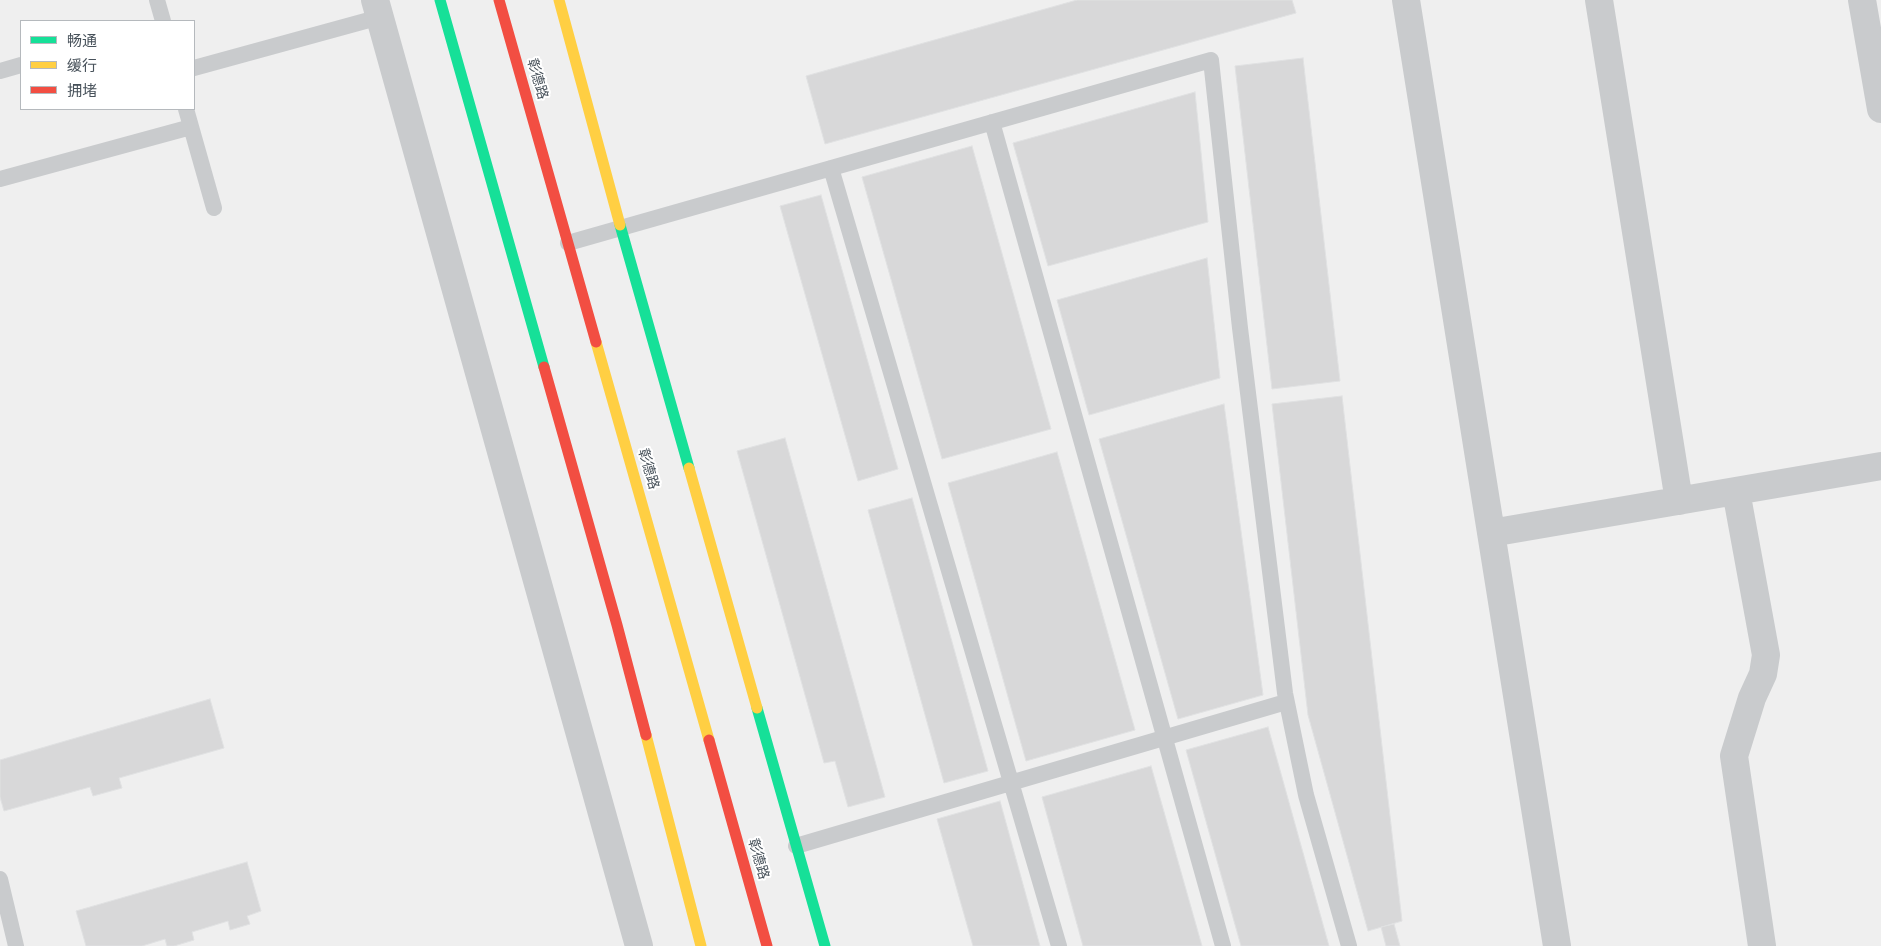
<!DOCTYPE html>
<meta charset="utf-8">
<style>
body{margin:0}
#map{position:relative;width:1881px;height:946px;overflow:hidden;background:#efefef;font-family:Manrope,"Noto Sans SC",sans-serif}
canvas{display:block}
.legend{position:absolute;left:20px;top:20px;width:175px;height:90px;box-sizing:border-box;background:#fff;border:1px solid #b5b9bd;margin:0;padding:6px 9px;list-style:none;font-size:15px;color:#47515a}
.legend li{display:flex;align-items:center;gap:10px;height:25px}
.legend b{width:25px;border:1px solid #b5b9bd}
</style>
<div id="map">
<canvas width="1881" height="946"></canvas>
<ul class="legend">
<li><b style="height:6px;background:#16e098"></b>畅通</li>
<li><b style="height:6px;background:#ffcf43"></b>缓行</li>
<li><b style="height:6px;background:#f24e42"></b>拥堵</li>
</ul>
</div>
<script>
const context = document.querySelector('canvas').getContext('2d');
context.lineJoin = 'round';
function paint(path, color) {
  context.fillStyle = color;
  context.fill(path, 'evenodd');
}
function poly(rows) {
  const path = new Path2D();
  for (const r of rows) {
    path.moveTo(r[0], r[1]);
    for (let i = 2; i < r.length; i += 2) path.lineTo(r[i], r[i + 1]);
  }
  return path;
}
function trace(path, color, width, dash) {
  context.strokeStyle = color;
  context.lineWidth = width;
  context.lineCap = dash ? 'butt' : 'round';
  context.setLineDash(dash || []);
  context.stroke(path);
}
function label(font, color, halo, rows, align = 'center') {
  context.font = font + ' Manrope,"Noto Sans SC",sans-serif';
  context.lineWidth = 4;
  context.setLineDash([]);
  context.textBaseline = 'middle';
  context.strokeStyle = halo;
  context.fillStyle = color;
  for (const [text, x, y, turn = 0] of rows) {
    context.save();
    context.translate(x, y);
    context.rotate((+turn || 0) * Math.PI / 180);
    context.textAlign = isNaN(turn) ? turn : align;
    if (halo) context.strokeText(text, 0, 0);
    context.fillText(text, 0, 0);
    context.restore();
  }
}
const building = poly([
 [1077,0,1292,0,1296,13,825,144,806,76,1077,0],
 [1303,58,1340,381,1272,389,1235,66,1303,58],
 [1195,92,1208,222,1048,266,1013,143,1195,92],
 [972,146,1051,429,942,459,862,177,972,146],
 [821,195,898,469,858,481,780,206,821,195],
 [1207,258,1220,378,1089,415,1057,300,1207,258],
 [1342,396,1402,921,1368,931,1308,715,1272,404,1342,396],
 [1224,404,1263,695,1178,719,1099,439,1224,404],
 [785,438,885,797,848,807,835,761,824,763,737,451,785,438],
 [1057,452,1135,730,1026,761,948,483,1057,452],
 [912,498,988,771,944,783,868,510,912,498],
 [210,699,224,748,119,778,122,788,93,796,90,787,4,811,0,797,0,760,210,699],
 [1268,727,1329,946,1241,946,1186,750,1268,727],
 [1151,766,1202,946,1083,946,1042,797,1151,766],
 [1000,801,1040,946,973,946,937,819,1000,801],
 [247,862,261,911,247,916,250,924,230,930,228,921,192,932,194,940,174,946,167,946,165,939,142,946,86,946,76,911,247,862],
 [1394,924,1400,946,1386,946,1381,927,1394,924]
]);
paint(building, '#d8d8d9');
trace(building, '#e0e1e2', 1);
trace(poly([
 [157,0,163,21],
 [194,68,380,17],
 [0,71,21,65],
 [186,109,214,208],
 [992,122,1223,946],
 [831,168,1059,946],
 [0,179,191,127],
 [568,243,1211,60,1240,328,1285,693,1306,795,1349,946],
 [796,846,1286,702],
 [0,879,16,946]
]), '#c9cbcd', 16);
trace(poly([
 [375,0,639,946],
 [1406,0,1557,946],
 [1599,0,1679,501],
 [1862,0,1881,109],
 [1736,491,1766,655,1763,674,1752,698,1734,756,1762,946],
 [1491,533,1881,466]
]), '#c9cbcd', 28);
trace(poly([
 [440,0,544,367],
 [620,225,689,468],
 [757,708,825,946]
]), '#16e098', 11);
trace(poly([
 [559,0,620,225],
 [596,342,709,740],
 [689,468,757,708],
 [646,735,701,946]
]), '#ffcf43', 11);
trace(poly([
 [499,0,596,342],
 [544,367,617,625,646,735],
 [709,740,767,946]
]), '#f24e42', 11);
label('14px', '#47515a', '#fff', [
 ["彰德路",537,79,74],
 ["彰德路",648,469,74],
 ["彰德路",758,859,74]
]);
</script>
